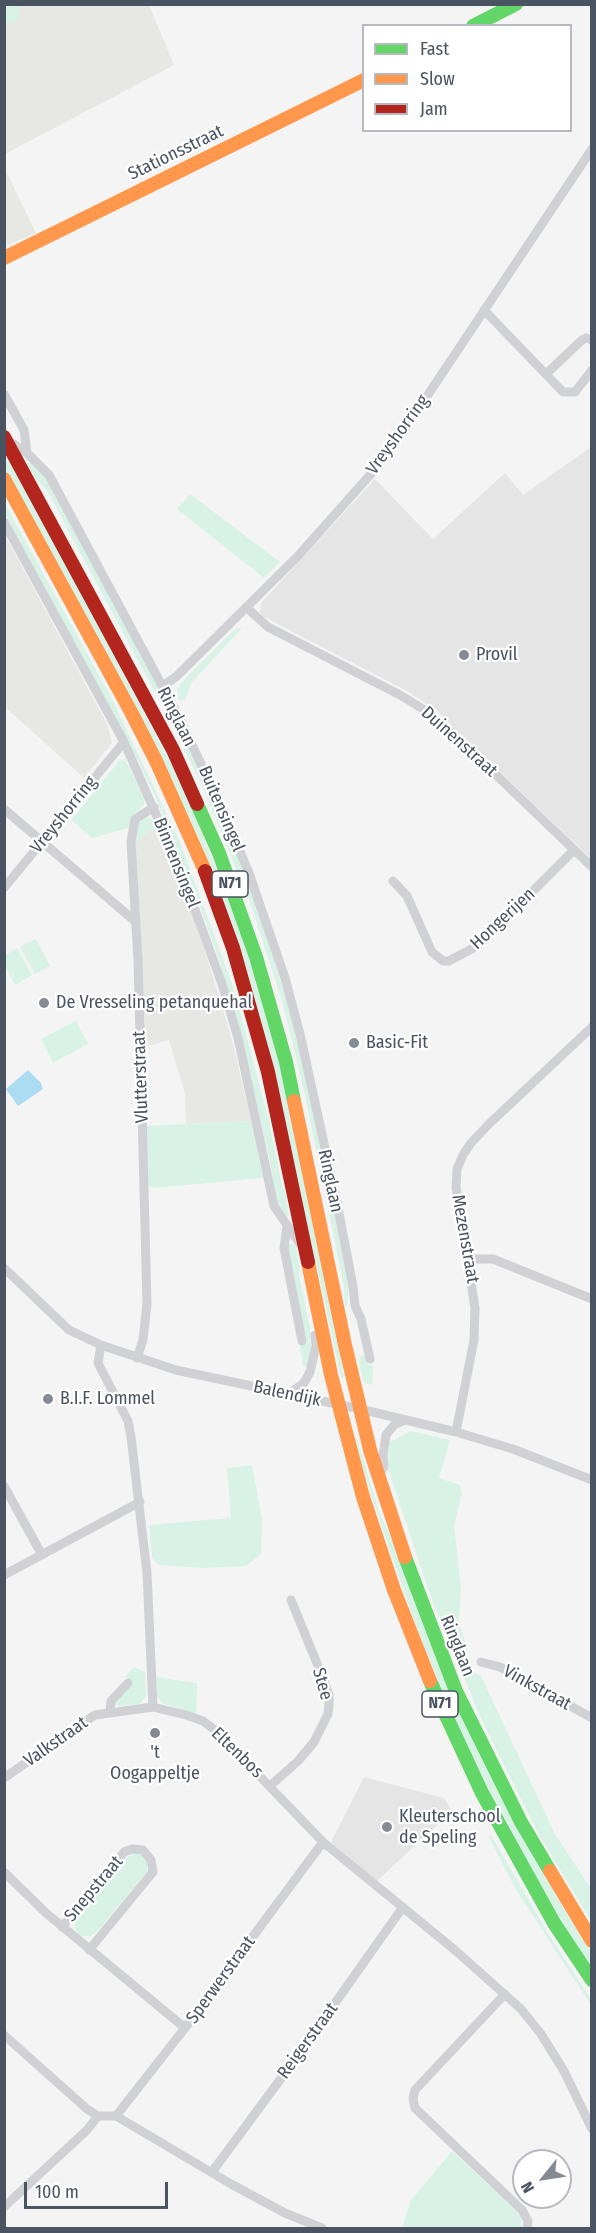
<!DOCTYPE html>
<style>
body{margin:0}
#map{position:relative;width:596px;height:2233px;overflow:hidden;background:#f4f4f4;font-family:"Fira Sans Condensed",sans-serif}
canvas{display:block}
.frame{position:absolute;inset:0;border:6px solid #495361;pointer-events:none}
.legend{position:absolute;left:362px;top:24px;width:210px;height:108px;box-sizing:border-box;background:#fff;border:2px solid #b6bac0;margin:0;padding:8px 10px;list-style:none;font-size:18px;color:#495361}
.legend li{display:flex;align-items:center;gap:12px;height:30px}
.legend b{width:30px;border:2px solid #b6bac0}
.north{position:absolute;left:512px;top:2149px;width:60px;height:60px;box-sizing:border-box;background:#fff;border:2px solid #b6bac0;border-radius:50%;rotate:240deg;font-size:16px;font-weight:700;line-height:24px;text-align:center;color:#495361}
.north::after{content:'';display:block;margin:auto;width:21px;height:27px;background:#858b94;clip-path:polygon(50% 0,100% 100%,50% 72%,0 100%)}
.scale{position:absolute;left:24px;top:2182px;width:144px;height:27px;box-sizing:border-box;border:3px solid #495361;border-top:0;padding-left:8px;font-size:18px;line-height:21px;white-space:nowrap;color:#495361;-webkit-text-stroke:4px #fff;paint-order:stroke}
</style>
<div id="map">
<canvas width="596" height="2233"></canvas>
<div class="frame"></div>
<ul class="legend">
<li><b style="height:8px;background:#63d668"></b>Fast</li>
<li><b style="height:8px;background:#ff974d"></b>Slow</li>
<li><b style="height:8px;background:#b3261e"></b>Jam</li>
</ul>
<div class="north">N</div>
<div class="scale">100 m</div>
</div>
<script>
const context = document.querySelector('canvas').getContext('2d');
context.lineJoin = 'round';
function paint(path, color) {
  context.fillStyle = color;
  context.fill(path, 'evenodd');
}
function poly(rows) {
  const path = new Path2D();
  for (const r of rows) {
    path.moveTo(r[0], r[1]);
    for (let i = 2; i < r.length; i += 2) path.lineTo(r[i], r[i + 1]);
  }
  return path;
}
function trace(path, color, width, dash) {
  context.strokeStyle = color;
  context.lineWidth = width;
  context.lineCap = dash ? 'butt' : 'round';
  context.setLineDash(dash || []);
  context.stroke(path);
}
function label(font, color, halo, rows, align = 'center') {
  context.font = font + ' "Fira Sans Condensed",sans-serif';
  context.lineWidth = 4.5;
  context.setLineDash([]);
  context.textBaseline = 'middle';
  context.strokeStyle = halo;
  context.fillStyle = color;
  for (const [text, x, y, turn = 0] of rows) {
    context.save();
    context.translate(x, y);
    context.rotate((+turn || 0) * Math.PI / 180);
    context.textAlign = isNaN(turn) ? turn : align;
    if (halo) context.strokeText(text, 0, 0);
    context.fillText(text, 0, 0);
    context.restore();
  }
}
paint(poly([
 [5,5,149,5,174,65,5,154],
 [5,169,36,233,5,246,4,246],
 [5,535,108,726,112,743,84,778,5,707],
 [157,827,193,915,208,961,232,1040,251,1121,186,1124,185,1094,169,1040,144,1047,135,841]
]), '#e7e8e3');
paint(poly([
 [591,447,591,859,436,710,409,692,264,617,260,612,262,602,375,479,433,539,505,473,523,495],
 [364,1777,444,1798,452,1811,377,1881,331,1842]
]), '#e5e5e6');
paint(poly([
 [5,4,18,5,20,12,17,20,11,23,5,21],
 [4,459,12,464,183,787,239,926,280,1067,345,1379,341,1377,316,1263,250,988,69,583,5,468],
 [26,463,31,463,46,478,185,735,219,808,249,882,288,1004,312,1103,349,1284,347,1306,345,1307,344,1287,306,1100,283,1004,251,905,201,783,163,707,46,489,37,481],
 [190,494,280,562,264,578,177,509],
 [4,502,111,697,180,842,235,992,269,1121,282,1186,285,1192,289,1215,287,1217,278,1204,268,1152,235,1014,219,959,197,898,155,796,140,765,5,514],
 [243,627,192,682,185,700,179,701,177,689,183,681,234,630],
 [125,759,144,799,144,805,132,816,129,828,92,838,71,820,120,760],
 [147,816,154,821,157,827,135,841,136,823],
 [36,939,50,966,35,974,20,947],
 [17,948,32,975,15,985,5,966,5,955],
 [76,1021,88,1044,53,1063,41,1039],
 [251,1121,263,1178,154,1188,148,1186,146,1126],
 [292,1243,295,1245,300,1268,299,1275,310,1328,311,1349,307,1367,303,1366,300,1345,307,1343,287,1249,288,1245],
 [365,1353,368,1365,373,1365,372,1385,364,1383,359,1362,360,1357],
 [411,1431,450,1440,439,1478,460,1485,462,1494,454,1526,461,1586,459,1624,466,1643,470,1671,481,1676,555,1834,591,1889,591,1921,538,1833,483,1723,431,1598,387,1466,390,1442],
 [352,1438,357,1438,379,1512,557,1897,591,1952,591,1968,553,1907,484,1782,420,1639],
 [252,1465,262,1519,261,1554,246,1566,203,1568,159,1565,152,1558,149,1525,231,1518,227,1468],
 [134,1667,145,1672,146,1696,140,1704,117,1706,115,1702,132,1683,125,1677],
 [156,1677,197,1683,196,1714,162,1703,157,1696],
 [491,1835,549,1935,591,1999,591,2005,515,1888,489,1838],
 [135,1853,142,1855,147,1861,147,1872,95,1934,90,1936,81,1936,75,1929,75,1918,124,1859],
 [452,2151,514,2209,521,2217,522,2228,402,2228,411,2200]
]), '#d8f3e6');
paint(poly([
 [28,1070,41,1083,43,1089,18,1106,6,1089]
]), '#acdcf2');
trace(poly([
 [484,310,563,392,575,392,592,370],
 [547,373,582,340,586,338,592,340],
 [4,394,24,430,27,453],
 [12,443,27,453,49,475,180,719,227,820,249,873,285,978,300,1034,336,1198,353,1286,355,1306,361,1319,370,1359],
 [4,522,124,742,181,871,222,984,238,1038,274,1206,300,1244],
 [246,607,268,627,400,695,428,712,443,724,592,867],
 [163,686,177,676,298,556,370,475,405,429,592,149],
 [4,809,136,922],
 [393,881,407,896,432,952,443,961,449,961,479,945,574,850],
 [4,888,124,742],
 [287,1226,284,1248,302,1341],
 [468,1259,493,1259,592,1299],
 [4,1268,69,1330,101,1345,176,1370,360,1409,456,1432,513,1449,592,1480],
 [101,1345,98,1363,128,1421,131,1437,147,1573,153,1707],
 [137,1358,143,1340,147,1304,138,960,131,842,135,819,154,807],
 [289,1394,304,1383,310,1372,316,1346,315,1335],
 [456,1432,474,1340,475,1308,456,1187,457,1169,463,1155,471,1143,489,1124,592,1027],
 [381,1472,384,1467,383,1456,386,1435,394,1425,405,1420],
 [4,1486,42,1555],
 [4,1575,140,1502],
 [481,1662,500,1667,592,1718],
 [110,1711,111,1701,128,1683],
 [4,1778,95,1715,153,1707,186,1715,203,1721,216,1731,323,1842,456,1951,521,2009,541,2034,564,2071,592,2129],
 [270,1786,298,1761,314,1742,328,1714,329,1705,329,1695,323,1678,291,1600],
 [4,1872,46,1913,185,2028],
 [62,1927,124,1852,132,1849,143,1850,151,1860,153,1872,89,1950],
 [505,1994,415,2090,413,2098,415,2108,522,2210,528,2221,527,2228],
 [4,2035,87,2109,98,2116,116,2116,231,2184,285,2213,322,2228],
 [116,2116,185,2028,323,1842],
 [212,2172,299,2054,403,1907],
 [4,2207,87,2130,98,2116]
]), '#cfd1d4', 9);
trace(poly([
 [473,26,516,4],
 [197,804,219,853,256,957,286,1062,294,1101],
 [405,1557,456,1691,521,1822,550,1871],
 [430,1681,482,1793,554,1923,592,1980]
]), '#63d668', 14);
trace(poly([
 [4,258,364,80],
 [4,479,131,712,156,761,205,871],
 [294,1101,345,1345,370,1450,405,1557],
 [308,1262,331,1375,363,1497,394,1590,430,1681],
 [550,1871,592,1941]
]), '#ff974d', 14);
trace(poly([
 [4,437,173,750,197,804],
 [205,871,233,948,268,1072,308,1262]
]), '#b3261e', 14);
for (const [x, y, r, color] of [
 [464,655,6,"#858b94"],
 [44,1003,6,"#858b94"],
 [354,1043,6,"#858b94"],
 [48,1399,6,"#858b94"],
 [155,1733,6,"#858b94"],
 [387,1827,6,"#858b94"]
]) {
  const dot = new Path2D();
  dot.arc(x, y, r, 0, 2 * Math.PI);
  context.fillStyle = color;
  context.fill(dot);
  trace(dot, '#fff', 2);
}
for (const [x, y, w] of [
 [230,884,36],
 [440,1704,36]
]) {
  const box = new Path2D();
  box.roundRect(x - w / 2, y - 13, w, 26, 4.5);
  context.fillStyle = '#fff';
  context.fill(box);
  trace(box, '#495361', 1.5);
}
label('bold 16px', '#495361', null, [
 ["N71",230,884],
 ["N71",440,1704]
]);
label('18px', '#495361', '#fff', [
 ["Stationsstraat",176,153,-26],
 ["Vreyshorring",398,435,-54],
 ["Ringlaan",176,717,63],
 ["Duinenstraat",459,742,42],
 ["Buitensingel",221,809,67],
 ["Vreyshorring",64,815,-51],
 ["Binnensingel",176,863,68],
 ["Hongerijen",503,919,-43],
 ["Vlutterstraat",141,1077,-92],
 ["Ringlaan",330,1181,78],
 ["Mezenstraat",465,1239,80],
 ["Balendijk",287,1394,12],
 ["Ringlaan",457,1646,68],
 ["Stee",322,1684,74],
 ["Vinkstraat",537,1688,29],
 ["Valkstraat",56,1742,-35],
 ["Eltenbos",237,1753,44],
 ["Snepstraat",94,1889,-50],
 ["Sperwerstraat",221,1980,-54],
 ["Reigerstraat",308,2041,-54]
]);
label('18px', '#495361', '#fff', [
 ["Provil",476,655],
 ["De Vresseling petanquehal",56,1003],
 ["Basic-Fit",366,1043],
 ["B.I.F. Lommel",60,1399],
 ["'t",155,1753,"center"],
 ["Oogappeltje",155,1774,"center"],
 ["Kleuterschool",399,1817],
 ["de Speling",399,1838]
], 'left');
</script>
